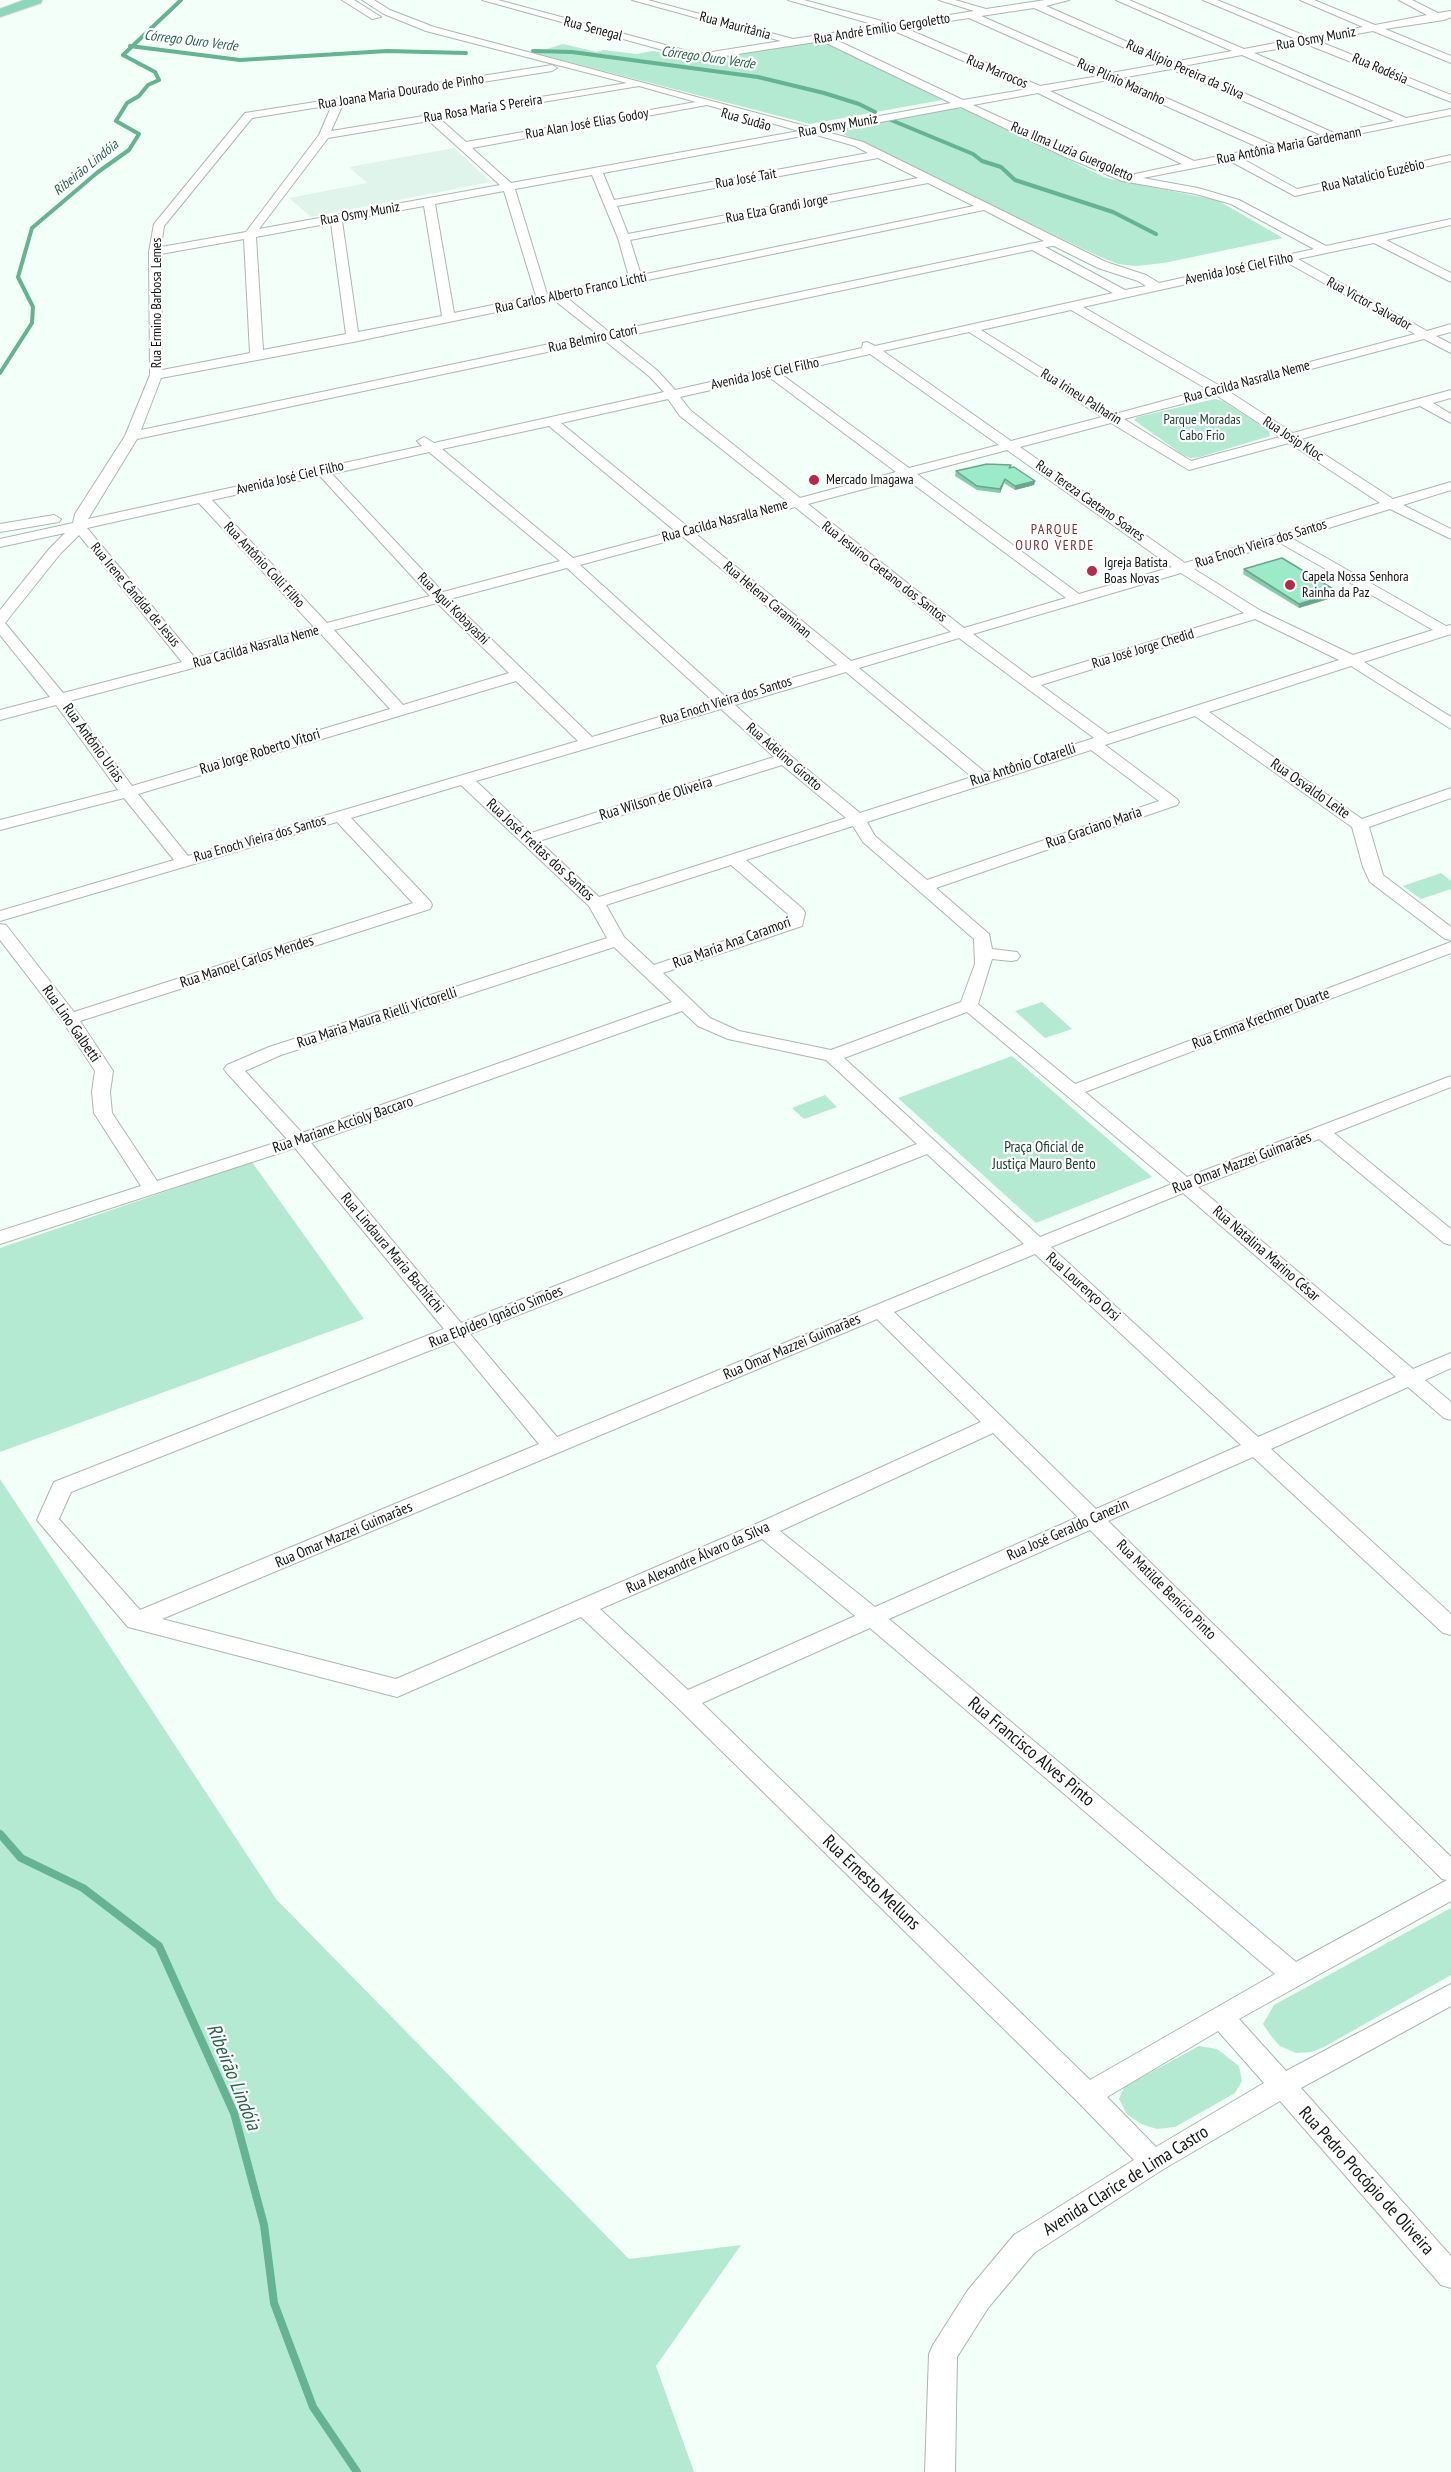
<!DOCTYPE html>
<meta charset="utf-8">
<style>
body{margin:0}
canvas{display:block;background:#f3fff9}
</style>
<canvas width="1451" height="2472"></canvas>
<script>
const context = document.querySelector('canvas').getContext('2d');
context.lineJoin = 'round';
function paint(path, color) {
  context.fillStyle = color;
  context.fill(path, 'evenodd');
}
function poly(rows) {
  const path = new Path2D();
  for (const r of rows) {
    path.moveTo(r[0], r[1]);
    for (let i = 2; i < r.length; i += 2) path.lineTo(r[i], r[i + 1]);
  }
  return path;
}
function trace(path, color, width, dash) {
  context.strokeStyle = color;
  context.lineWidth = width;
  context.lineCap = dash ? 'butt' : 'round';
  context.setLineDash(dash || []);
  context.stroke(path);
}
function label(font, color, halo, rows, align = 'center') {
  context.font = font + ' "PT Sans Narrow",sans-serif';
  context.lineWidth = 4.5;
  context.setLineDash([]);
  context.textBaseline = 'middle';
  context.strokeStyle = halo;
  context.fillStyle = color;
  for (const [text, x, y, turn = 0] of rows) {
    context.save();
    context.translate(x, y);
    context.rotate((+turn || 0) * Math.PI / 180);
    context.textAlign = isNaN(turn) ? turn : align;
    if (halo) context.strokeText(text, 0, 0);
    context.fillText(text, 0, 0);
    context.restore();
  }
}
paint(poly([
 [454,148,491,182,311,217,289,198,367,183,349,167]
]), '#e1f4eb');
paint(poly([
 [815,41,824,41,942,100,810,124,534,53,563,44,597,52,603,50,637,54,652,51,697,59],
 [956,108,964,109,1106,178,1217,200,1283,238,1164,263,1136,266,1118,264,1098,256,835,130],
 [1215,399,1223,401,1269,431,1270,436,1200,457,1191,458,1183,455,1134,420,1137,417],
 [1441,873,1451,881,1451,889,1421,899,1403,886],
 [1042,1002,1072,1029,1045,1038,1015,1011],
 [1012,1056,1152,1177,1036,1223,898,1098],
 [825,1095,837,1107,804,1119,792,1108],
 [252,1162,364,1319,0,1452,0,1248],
 [0,1479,276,1899,629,2259,741,2245,656,2366,694,2472,0,2472],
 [1451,1908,1451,1975,1324,2047,1311,2052,1296,2053,1280,2046,1272,2037,1263,2024,1274,2005],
 [1199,2046,1217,2049,1239,2066,1242,2081,1235,2093,1175,2127,1157,2129,1141,2124,1127,2114,1119,2099,1124,2087]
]), '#b3ead1');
trace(poly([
 [130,46,240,60,387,51,466,53],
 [533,51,572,52,758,77,824,93,859,104,875,112],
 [891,120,973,154,982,161,1001,167,1015,180,1113,212,1156,234],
 [0,373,32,323,33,307,18,277,32,228,98,172,129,150,139,134,116,121,127,103,139,96,148,85,159,80,155,72,123,55,181,0]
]), '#64b391', 4);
trace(poly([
 [0,1834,21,1858,83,1888,159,1946,234,2113,264,2225,274,2303,313,2407,357,2472]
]), '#64b391', 8);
const minor = poly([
 [342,0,354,0,381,17,372,19,342,0],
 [362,0,374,0,390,10,434,27,813,128,951,103,822,41,699,60,482,0,498,0,699,54,781,41,632,0,648,0,793,39,879,26,788,0,804,0,893,24,974,11,939,0,955,0,986,9,1045,0,1069,0,1046,6,1173,62,1232,51,1116,0,1129,0,1244,49,1296,39,1203,0,1217,0,1308,37,1363,27,1300,0,1314,0,1375,25,1427,15,1399,0,1412,0,1438,13,1451,11,1451,17,1444,20,1385,29,1451,56,1451,63,1373,31,1318,41,1451,95,1451,102,1306,44,1254,53,1406,118,1451,109,1451,115,1241,158,1297,189,1451,155,1451,161,1295,196,1230,161,1143,178,1198,188,1239,200,1326,246,1451,219,1451,225,1386,240,1451,273,1451,282,1374,243,1298,259,1427,331,1451,324,1451,332,1436,336,1451,344,1451,353,1424,339,1228,391,1293,433,1451,390,1451,398,1433,403,1451,414,1451,423,1420,406,1301,439,1393,499,1451,482,1451,490,1403,505,1451,529,1451,539,1390,509,1293,539,1446,626,1451,625,1451,634,1364,662,1451,717,1451,729,1351,666,1209,712,1362,819,1451,788,1451,798,1369,827,1383,875,1451,927,1451,940,1445,939,1370,882,1363,867,1352,827,1195,716,1105,745,1177,799,1179,802,1177,805,936,888,989,934,992,949,1017,952,1020,956,1017,960,1011,961,992,959,978,1004,1075,1084,1451,942,1451,953,1085,1092,1187,1177,1451,1076,1451,1087,1334,1133,1451,1229,1451,1245,1444,1243,1319,1139,1198,1187,1413,1369,1451,1353,1451,1368,1425,1380,1451,1402,1451,1420,1444,1418,1408,1387,1271,1449,1451,1614,1451,1635,1443,1633,1253,1457,1108,1521,1451,1857,1451,1901,1239,2019,1286,2071,1451,1984,1451,2006,1301,2088,1451,2256,1451,2288,1441,2285,1280,2101,1162,2170,1034,2253,988,2308,957,2357,955,2472,925,2472,929,2354,933,2345,968,2290,1014,2235,1134,2160,1079,2103,677,1707,581,1617,397,1697,128,1627,37,1520,54,1482,444,1329,295,1148,0,1244,0,1231,141,1186,94,1113,92,1092,95,1071,63,1022,0,940,0,924,6,925,74,1012,413,903,337,822,0,921,0,911,174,860,124,798,0,830,0,820,118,790,56,705,0,720,0,710,50,697,0,635,0,610,50,548,65,533,0,547,0,539,73,523,75,514,125,436,150,375,149,252,154,224,245,113,552,65,557,68,552,71,343,104,331,131,627,83,426,31,384,14,362,0],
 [1034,8,1161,64,1111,73,981,16,1034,8],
 [969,18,1099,76,1040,86,905,28,969,18],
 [892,30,1028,89,963,100,834,39,892,30],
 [1242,55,1394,121,1334,133,1183,66,1242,55],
 [1171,69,1321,135,1273,145,1121,78,1171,69],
 [1108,80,1260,148,1194,161,1050,91,1108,80],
 [639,86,696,102,466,142,440,119,639,86],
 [1038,93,1182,164,1135,174,1134,177,1129,176,973,105,1038,93],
 [332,105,319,135,246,232,161,247,164,226,252,118,332,105],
 [707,105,799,131,511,183,472,148,707,105],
 [961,107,1063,156,1122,181,1196,194,1231,204,1314,249,1159,283,1146,275,1106,262,863,142,827,132,961,107],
 [429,121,500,185,259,229,328,138,429,121],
 [813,134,855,146,868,153,614,200,603,173,813,134],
 [878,158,918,178,628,234,617,206,878,158],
 [592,175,618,238,629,277,547,294,515,189,592,175],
 [928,183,974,206,641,275,630,240,928,183],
 [504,191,536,296,454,313,435,204,504,191],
 [424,206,442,316,358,332,342,221,424,206],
 [984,210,1044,241,609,332,566,297,984,210],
 [331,223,346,334,263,350,256,237,331,223],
 [244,239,250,353,162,370,161,254,244,239],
 [1054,246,1098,268,1138,281,1146,286,1125,290,1045,247,1054,246],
 [1032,250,1113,293,875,346,867,342,863,343,862,348,675,390,658,371,617,338,1032,250],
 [1286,262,1415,334,1220,386,1083,307,1286,262],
 [554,300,597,334,141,430,161,378,353,342,554,300],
 [1071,310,1207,389,1115,414,981,330,1071,310],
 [969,332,1102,417,1011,441,883,351,969,332],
 [604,340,650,377,664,392,434,443,424,437,417,441,422,446,88,519,137,439,604,340],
 [870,354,999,445,909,468,781,374,870,354],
 [769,377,896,472,800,498,690,410,680,397,769,377],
 [1216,395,1280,437,1191,461,1124,419,1216,395],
 [668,399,680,416,787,501,688,527,561,423,668,399],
 [1111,423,1189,470,1289,443,1380,503,1185,563,1020,447,1111,423],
 [549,426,675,531,573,558,442,449,549,426],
 [1007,450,1172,567,1079,594,917,474,1007,450],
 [429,452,560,561,443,592,332,474,429,452],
 [320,476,430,596,327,623,212,500,320,476],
 [905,478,1066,598,964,628,808,504,905,478],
 [199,503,314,627,195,658,87,528,199,503],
 [795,507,951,632,851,661,696,534,795,507],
 [79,535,182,662,63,693,5,623,60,554,79,535],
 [683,537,837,665,726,697,580,565,683,537],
 [1280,543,1433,630,1353,655,1261,611,1194,569,1280,543],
 [567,568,713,701,592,737,450,599,567,568],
 [1181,573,1244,613,1032,678,973,634,1181,573],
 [437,603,509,673,403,705,334,630,437,603],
 [1255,619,1339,660,1108,734,1041,685,1255,619],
 [321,634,390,709,132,786,69,701,321,634],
 [959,638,1094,738,986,773,859,668,959,638],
 [846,672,972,777,860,813,791,756,735,705,846,672],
 [516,681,578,741,188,856,138,794,516,681],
 [721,709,774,757,531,833,476,781,721,709],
 [1091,750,1159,801,927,880,875,836,867,822,1091,750],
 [782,765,846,818,599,897,539,841,782,765],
 [461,785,589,906,607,938,269,1047,227,1065,224,1069,227,1073,287,1139,157,1181,112,1113,110,1092,113,1071,80,1021,430,909,432,905,430,901,351,818,461,785],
 [853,826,863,842,974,939,975,964,961,1002,831,1050,739,1031,710,1018,663,973,802,926,805,913,803,909,746,860,853,826],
 [731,865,788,914,788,919,654,965,624,937,606,905,731,865],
 [614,947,672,1002,302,1133,245,1071,281,1055,614,947],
 [682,1011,698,1026,728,1039,826,1060,917,1144,461,1323,311,1143,682,1011],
 [967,1012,1066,1095,1172,1184,1040,1237,844,1058,967,1012],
 [927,1154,1024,1244,557,1437,470,1334,927,1154],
 [1183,1193,1396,1377,1258,1437,1051,1247,1183,1193],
 [1035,1254,1241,1445,1096,1509,894,1312,1035,1254],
 [877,1319,981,1422,756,1524,396,1679,162,1619,877,1319],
 [454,1341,539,1444,140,1610,59,1519,71,1492,454,1341],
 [993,1433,1078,1517,875,1607,780,1531,993,1433],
 [1090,1530,1442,1879,1447,1880,1296,1962,889,1619,1090,1530],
 [762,1539,855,1616,688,1690,600,1609,762,1539],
 [870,1628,1275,1974,1090,2080,702,1703,870,1628],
 [1218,2031,1264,2083,1156,2147,1107,2097,1218,2031],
 [54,515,61,519,59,522,0,532,0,524,54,515]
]);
const major = poly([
 [24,0,42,0,41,3,0,17,0,9,24,0]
]);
trace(minor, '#abb7b1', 2);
trace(major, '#d9d9d9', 2);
paint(minor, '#fff');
paint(major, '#8cd6bb');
paint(poly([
 [956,471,1035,481,1034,485,1015,490,1004,483,1000,493,977,490,955,476],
 [1244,569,1338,592,1338,596,1299,608,1243,574]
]), '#85caac');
paint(poly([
 [1005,479,1004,483,1000,493,1000,489],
 [1035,481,1034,485,1015,490,1015,486],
 [1338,592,1338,596,1299,608,1299,604]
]), '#6ca48c');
const building = poly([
 [987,464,1011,465,1009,468,1014,467,1035,481,1015,486,1005,479,1000,489,977,486,956,471,987,464],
 [1282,558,1338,592,1299,604,1244,569,1282,558]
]);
paint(building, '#9bebc8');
trace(building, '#6ca48c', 1.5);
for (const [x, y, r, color] of [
 [814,480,6,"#b92846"],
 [1092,571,6,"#b92846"],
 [1290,585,6,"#b92846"]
]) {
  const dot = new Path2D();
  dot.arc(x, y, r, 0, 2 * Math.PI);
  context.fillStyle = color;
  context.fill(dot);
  trace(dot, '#fff', 2);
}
label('14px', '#0f1311', '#fff', [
 ["Rua Mauritânia",735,26,15],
 ["Rua Senegal",593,29,15],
 ["Rua André Emílio Gergoletto",882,29,-9],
 ["Rua Osmy Muniz",1316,39,-10],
 ["Rua Rodésia",1380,69,23],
 ["Rua Alípio Pereira da Silva",1185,70,24],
 ["Rua Marrocos",997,72,23],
 ["Rua Plínio Maranho",1121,82,24],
 ["Rua Joana Maria Dourado de Pinho",401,92,-9],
 ["Rua Rosa Maria S Pereira",483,109,-9],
 ["Rua Sudão",746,120,16],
 ["Rua Alan José Elias Godoy",587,124,-10],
 ["Rua Osmy Muniz",838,126,-10],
 ["Rua Antônia Maria Gardemann",1289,146,-11],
 ["Rua Ilma Luzia Guergoletto",1072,152,23],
 ["Rua Natalício Euzébio",1373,176,-13],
 ["Rua José Tait",746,179,-10],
 ["Rua Elza Grandi Jorge",777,209,-11],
 ["Rua Osmy Muniz",360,214,-10],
 ["Avenida José Ciel Filho",1239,269,-12],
 ["Rua Carlos Alberto Franco Lichti",571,293,-12],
 ["Rua Ermino Barbosa Lemes",157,303,-90],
 ["Rua Victor Salvador",1369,304,29],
 ["Rua Belmiro Catori",593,339,-12],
 ["Avenida José Ciel Filho",765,374,-12],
 ["Rua Cacilda Nasralla Neme",1247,382,-15],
 ["Rua Irineu Palharin",1081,397,32],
 ["Rua Josip Kloc",1293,439,33],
 ["Avenida José Ciel Filho",290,478,-13],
 ["Rua Tereza Caetano Soares",1090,501,35],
 ["Rua Cacilda Nasralla Neme",725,521,-15],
 ["Rua Enoch Vieira dos Santos",1261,544,-17],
 ["Rua Antônio Colli Filho",264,565,47],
 ["Rua Jesuíno Caetano dos Santos",884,572,38],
 ["Rua Irene Cândida de Jesus",135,595,50],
 ["Rua Helena Caraminan",767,600,40],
 ["Rua Agui Kobayashi",453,609,45],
 ["Rua Cacilda Nasralla Neme",256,647,-15],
 ["Rua José Jorge Chedid",1143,649,-17],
 ["Rua Enoch Vieira dos Santos",726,701,-17],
 ["Rua Adelino Girotto",784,757,41],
 ["Rua Enoch Vieira dos Santos",260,839,-16]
]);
label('italic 14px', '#28644d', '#fff', [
 ["Córrego Ouro Verde",191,41,7],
 ["Córrego Ouro Verde",708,58,8],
 ["Ribeirão Lindóia",86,168,-39]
]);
label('14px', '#163a2c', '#fff', [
 ["Parque Moradas",1202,420],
 ["Cabo Frio",1202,436]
]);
label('14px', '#0f1311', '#fff', [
 ["Mercado Imagawa",826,480],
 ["Igreja Batista",1104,563],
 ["Boas Novas",1104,579],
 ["Capela Nossa Senhora",1302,577],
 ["Rainha da Paz",1302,593]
], 'left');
context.letterSpacing = '1.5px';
label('14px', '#79313a', '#fff', [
 ["PARQUE",1055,530],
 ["OURO VERDE",1055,546]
]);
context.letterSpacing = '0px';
label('15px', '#0f1311', '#fff', [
 ["Rua Antônio Urias",93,743,54],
 ["Rua Jorge Roberto Vitori",260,752,-17],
 ["Rua Antônio Cotarelli",1023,765,-18],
 ["Rua Osvaldo Leite",1310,789,35],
 ["Rua Wilson de Oliveira",656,799,-17],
 ["Rua Graciano Maria",1094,828,-19],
 ["Rua José Freitas dos Santos",540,850,43],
 ["Rua Maria Ana Caramori",732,943,-20],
 ["Rua Manoel Carlos Mendes",247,962,-18],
 ["Rua Maria Maura Rielli Victorelli",377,1018,-18],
 ["Rua Emma Krechmer Duarte",1261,1019,-21],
 ["Rua Lino Galbetti",71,1024,55],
 ["Rua Mariane Accioly Baccaro",343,1125,-19],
 ["Rua Omar Mazzei Guimarães",1242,1163,-21],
 ["Rua Lindaura Maria Bachitchi",392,1253,50],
 ["Rua Natalina Marino César",1266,1254,41],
 ["Rua Lourenço Orsi",1083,1287,42],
 ["Rua Elpídeo Ignácio Simões",496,1317,-22],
 ["Rua Omar Mazzei Guimarães",792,1347,-23],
 ["Rua José Geraldo Canezin",1068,1530,-24],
 ["Rua Omar Mazzei Guimarães",344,1535,-23],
 ["Rua Alexandre Álvaro da Silva",698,1558,-24],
 ["Rua Matilde Benício Pinto",1166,1590,45]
]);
label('15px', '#163a2c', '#fff', [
 ["Praça Oficial de",1044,1148],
 ["Justiça Mauro Bento",1044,1165]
]);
label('18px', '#0f1311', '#fff', [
 ["Rua Francisco Alves Pinto",1031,1752,40],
 ["Rua Ernesto Melluns",871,1883,44],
 ["Avenida Clarice de Lima Castro",1126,2181,-32],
 ["Rua Pedro Procópio de Oliveira",1366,2181,48]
]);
label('italic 20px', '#28644d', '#fff', [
 ["Ribeirão Lindóia",233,2077,68]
]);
</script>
